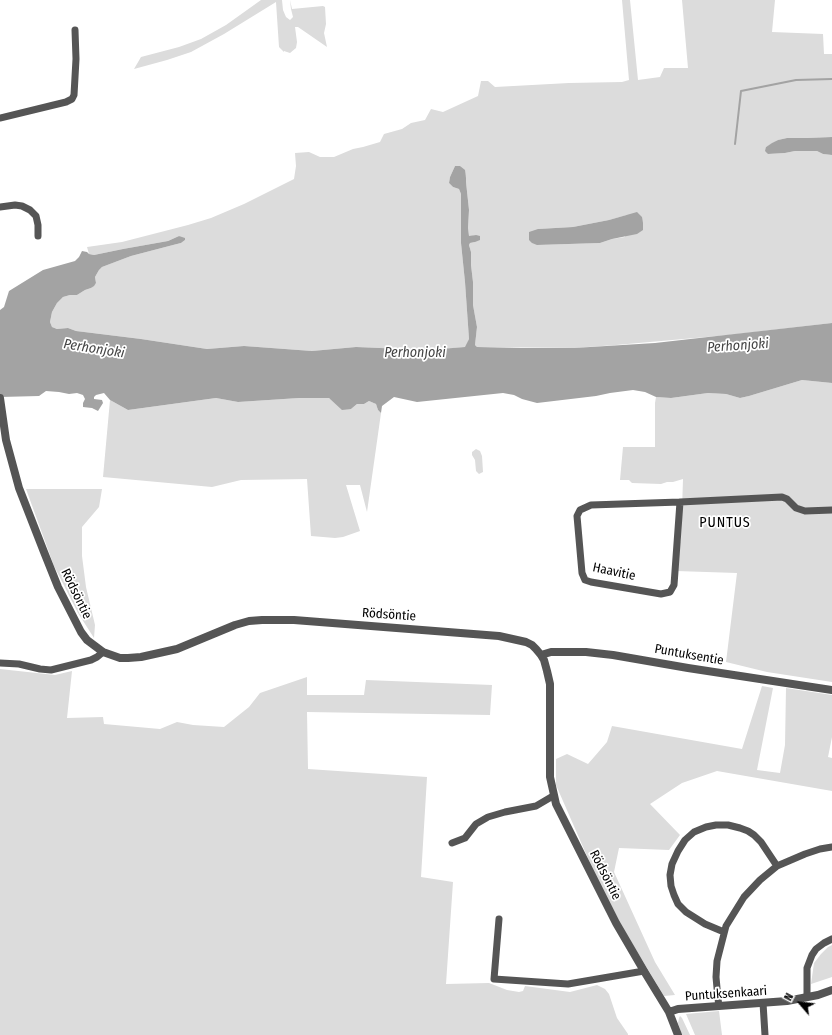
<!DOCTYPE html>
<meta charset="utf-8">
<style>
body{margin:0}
#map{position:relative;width:832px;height:1035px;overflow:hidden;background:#fff;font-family:"Fira Sans Condensed",sans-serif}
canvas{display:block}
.north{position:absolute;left:780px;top:983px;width:40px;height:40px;-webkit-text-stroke:3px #fff;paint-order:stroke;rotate:298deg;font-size:11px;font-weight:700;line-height:16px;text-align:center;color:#000}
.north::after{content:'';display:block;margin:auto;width:14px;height:18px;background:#000;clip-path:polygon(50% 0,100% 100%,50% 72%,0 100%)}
</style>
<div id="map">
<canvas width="832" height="1035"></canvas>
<div class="north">N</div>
</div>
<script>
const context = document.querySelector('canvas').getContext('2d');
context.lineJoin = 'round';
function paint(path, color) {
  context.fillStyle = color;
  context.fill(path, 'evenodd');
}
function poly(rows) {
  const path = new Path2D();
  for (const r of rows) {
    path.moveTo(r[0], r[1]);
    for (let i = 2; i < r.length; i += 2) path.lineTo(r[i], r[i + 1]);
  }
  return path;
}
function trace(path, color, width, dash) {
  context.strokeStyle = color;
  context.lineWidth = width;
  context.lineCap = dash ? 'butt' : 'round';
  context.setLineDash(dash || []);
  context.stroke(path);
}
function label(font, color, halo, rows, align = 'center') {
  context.font = font + ' "Fira Sans Condensed",sans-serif';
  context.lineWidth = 3.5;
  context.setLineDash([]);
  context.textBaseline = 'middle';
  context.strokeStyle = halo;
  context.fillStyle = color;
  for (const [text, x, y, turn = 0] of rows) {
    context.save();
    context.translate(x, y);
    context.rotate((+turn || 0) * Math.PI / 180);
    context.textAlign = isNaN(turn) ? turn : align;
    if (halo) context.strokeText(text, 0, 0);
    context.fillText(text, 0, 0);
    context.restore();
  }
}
paint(poly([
 [261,0,282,0,283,10,286,17,290,20,293,17,291,9,290,0,292,9,323,6,325,7,326,24,324,33,327,47,298,27,295,27,297,42,296,48,290,53,284,51,284,52,279,47,276,2,224,34,191,52,167,60,134,69,141,57,179,47,201,39,226,25],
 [622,0,630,0,638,80,660,77,664,68,688,68,682,0,775,0,772,32,823,34,824,54,832,54,832,137,808,138,787,138,778,140,766,147,768,154,785,153,795,151,817,151,823,154,832,155,832,323,729,335,616,345,574,348,477,347,475,345,477,327,473,305,473,282,471,265,471,252,469,245,470,243,475,242,476,235,469,237,468,228,469,210,466,182,466,178,460,166,455,166,450,177,449,183,453,187,459,189,461,194,461,243,465,282,469,339,466,347,428,350,356,347,312,351,244,346,207,349,141,339,76,331,68,328,57,329,52,327,50,322,52,312,57,303,63,297,70,295,77,295,85,290,91,288,96,283,95,277,99,270,102,267,131,256,173,245,181,243,185,240,179,236,168,241,123,249,94,255,89,254,87,247,122,242,188,225,211,218,244,204,294,179,296,166,295,153,309,152,320,157,334,157,353,149,363,147,380,142,384,134,402,129,411,123,425,120,431,109,443,112,478,96,481,81,488,81,495,87,569,83,622,82,629,80],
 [627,215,625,237,612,239,600,243,537,245,538,229,573,227,609,220],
 [802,380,832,383,832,682,767,672,726,662,737,573,676,571,677,549,681,540,683,479,673,482,667,482,661,484,632,483,629,480,620,480,623,447,655,447,655,403,656,397,671,398,708,393,726,394,740,398,749,396],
 [216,398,238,402,299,398,329,398,351,409,357,404,364,404,369,401,376,404,378,410,381,413,367,512,360,485,346,485,360,531,343,537,335,538,311,536,307,479,241,480,212,487,103,477,110,400,128,410],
 [476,449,480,451,482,456,483,472,479,474,476,471,475,460,472,455,472,452],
 [26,489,102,489,99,507,82,527,82,556,86,587,95,625,94,638,78,613,54,566],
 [0,669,55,675,72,671,67,718,103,717,104,724,160,729,177,722,193,725,224,727,249,707,260,693,307,677,307,695,364,695,366,680,492,685,490,715,307,712,308,769,427,777,421,877,453,882,446,984,489,983,507,990,519,992,523,991,525,986,570,992,597,985,605,989,609,994,617,1018,628,1034,628,1035,0,1035],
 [762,686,773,688,757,770,780,773,785,745,786,688,832,695,832,737,828,757,832,758,832,791,717,771,682,783,650,804,680,835,669,850,619,848,614,872,655,962,675,995,664,996,624,930,597,879,556,785,556,759,567,754,588,764,607,742,612,726,742,749],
 [832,945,832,977,811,984,814,963,821,954,828,947],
 [719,1011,722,1035,695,1035,686,1014],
 [680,1016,682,1018,690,1035,682,1035,678,1023,679,1018]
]), '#dcdcdc');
paint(poly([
 [832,137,832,155,823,154,817,151,795,151,785,153,768,154,765,151,766,147,772,143,778,140,787,138,808,138],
 [455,166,460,166,465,170,466,178,466,182,469,210,468,228,469,236,476,235,480,236,480,240,475,242,470,243,469,245,471,252,471,265,473,282,473,305,477,327,475,345,477,347,521,348,574,348,655,343,832,323,832,383,802,380,749,396,740,398,726,394,708,393,671,398,656,397,645,392,633,390,610,393,596,396,537,403,522,399,514,395,503,393,417,402,394,397,382,406,381,413,378,410,376,404,369,401,364,404,357,404,351,409,342,410,329,398,299,398,238,402,216,398,128,410,110,400,104,393,96,395,94,397,94,399,102,400,103,403,98,411,92,408,83,407,83,403,85,399,83,395,77,393,69,394,59,392,46,391,39,396,0,397,0,310,4,307,9,291,43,270,75,261,79,257,82,251,87,252,89,254,94,255,123,249,168,241,179,236,185,238,185,240,181,243,173,245,131,256,102,267,99,270,95,277,96,283,94,286,91,288,85,290,77,295,70,295,63,297,57,303,52,312,50,322,52,327,57,329,68,328,76,331,141,339,207,349,244,346,312,351,356,347,428,350,465,347,469,339,465,282,461,243,461,194,459,189,453,187,449,183,450,177],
 [637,212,642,217,643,223,643,230,637,234,612,239,600,243,537,245,532,243,529,240,529,232,538,229,573,227,609,220]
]), '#a3a3a3');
trace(poly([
 [735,144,741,91,796,80,832,79]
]), '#a3a3a3', 2);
trace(poly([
 [0,118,66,102,72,99,74,95,76,59,75,30],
 [0,207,15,205,22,206,30,210,36,216,38,225,38,236],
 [680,502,674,585,670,592,661,594,591,582,585,580,582,573,577,516,580,510,591,505,680,502],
 [680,502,782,497,787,499,796,508,805,511,832,510],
 [0,663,19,664,40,669,51,670,91,660,97,657,103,652],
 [452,843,465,838,476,824,488,817,505,812,536,806,553,796],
 [499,919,494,979,568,984,644,971],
 [724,932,705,924,686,912,678,904,674,895,671,886,670,875,672,864,678,851,685,840,694,832,706,827,716,825,728,825,740,828,748,831,754,835,761,842,777,866],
 [807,997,807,968,812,955,816,949,824,943,832,939],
 [763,1003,765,1035],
 [719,1006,718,999,716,977,717,961,726,926,744,897,760,880,777,866,805,854,820,849,832,847]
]), '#555', 7);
trace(poly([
 [0,398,6,440,19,488,44,552,58,587,81,632,87,640,103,652,120,658,128,658,141,657,177,649,235,625,249,621,262,620,294,620,499,636,526,642,532,645,536,649,541,655,544,660,547,671,550,684,550,777,556,804,616,923,644,971,669,1012,678,1035],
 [541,655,551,652,586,652,613,655,688,668,832,690],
 [669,1012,678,1009,787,1001,818,995,832,990]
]), '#555', 8);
label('13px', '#000', '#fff', [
 ["Haavitie",614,572,12],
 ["Rödsöntie",76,594,64],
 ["Rödsöntie",389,615,4],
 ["Puntuksentie",689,655,10],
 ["Rödsöntie",605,875,63],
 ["Puntuksenkaari",726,994,-4]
]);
label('italic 14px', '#444', '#fff', [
 ["Perhonjoki",738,346,-4],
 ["Perhonjoki",94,349,9],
 ["Perhonjoki",415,353]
]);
context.letterSpacing = '1px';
label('14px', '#000', '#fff', [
 ["PUNTUS",725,523]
]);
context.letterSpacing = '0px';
</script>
